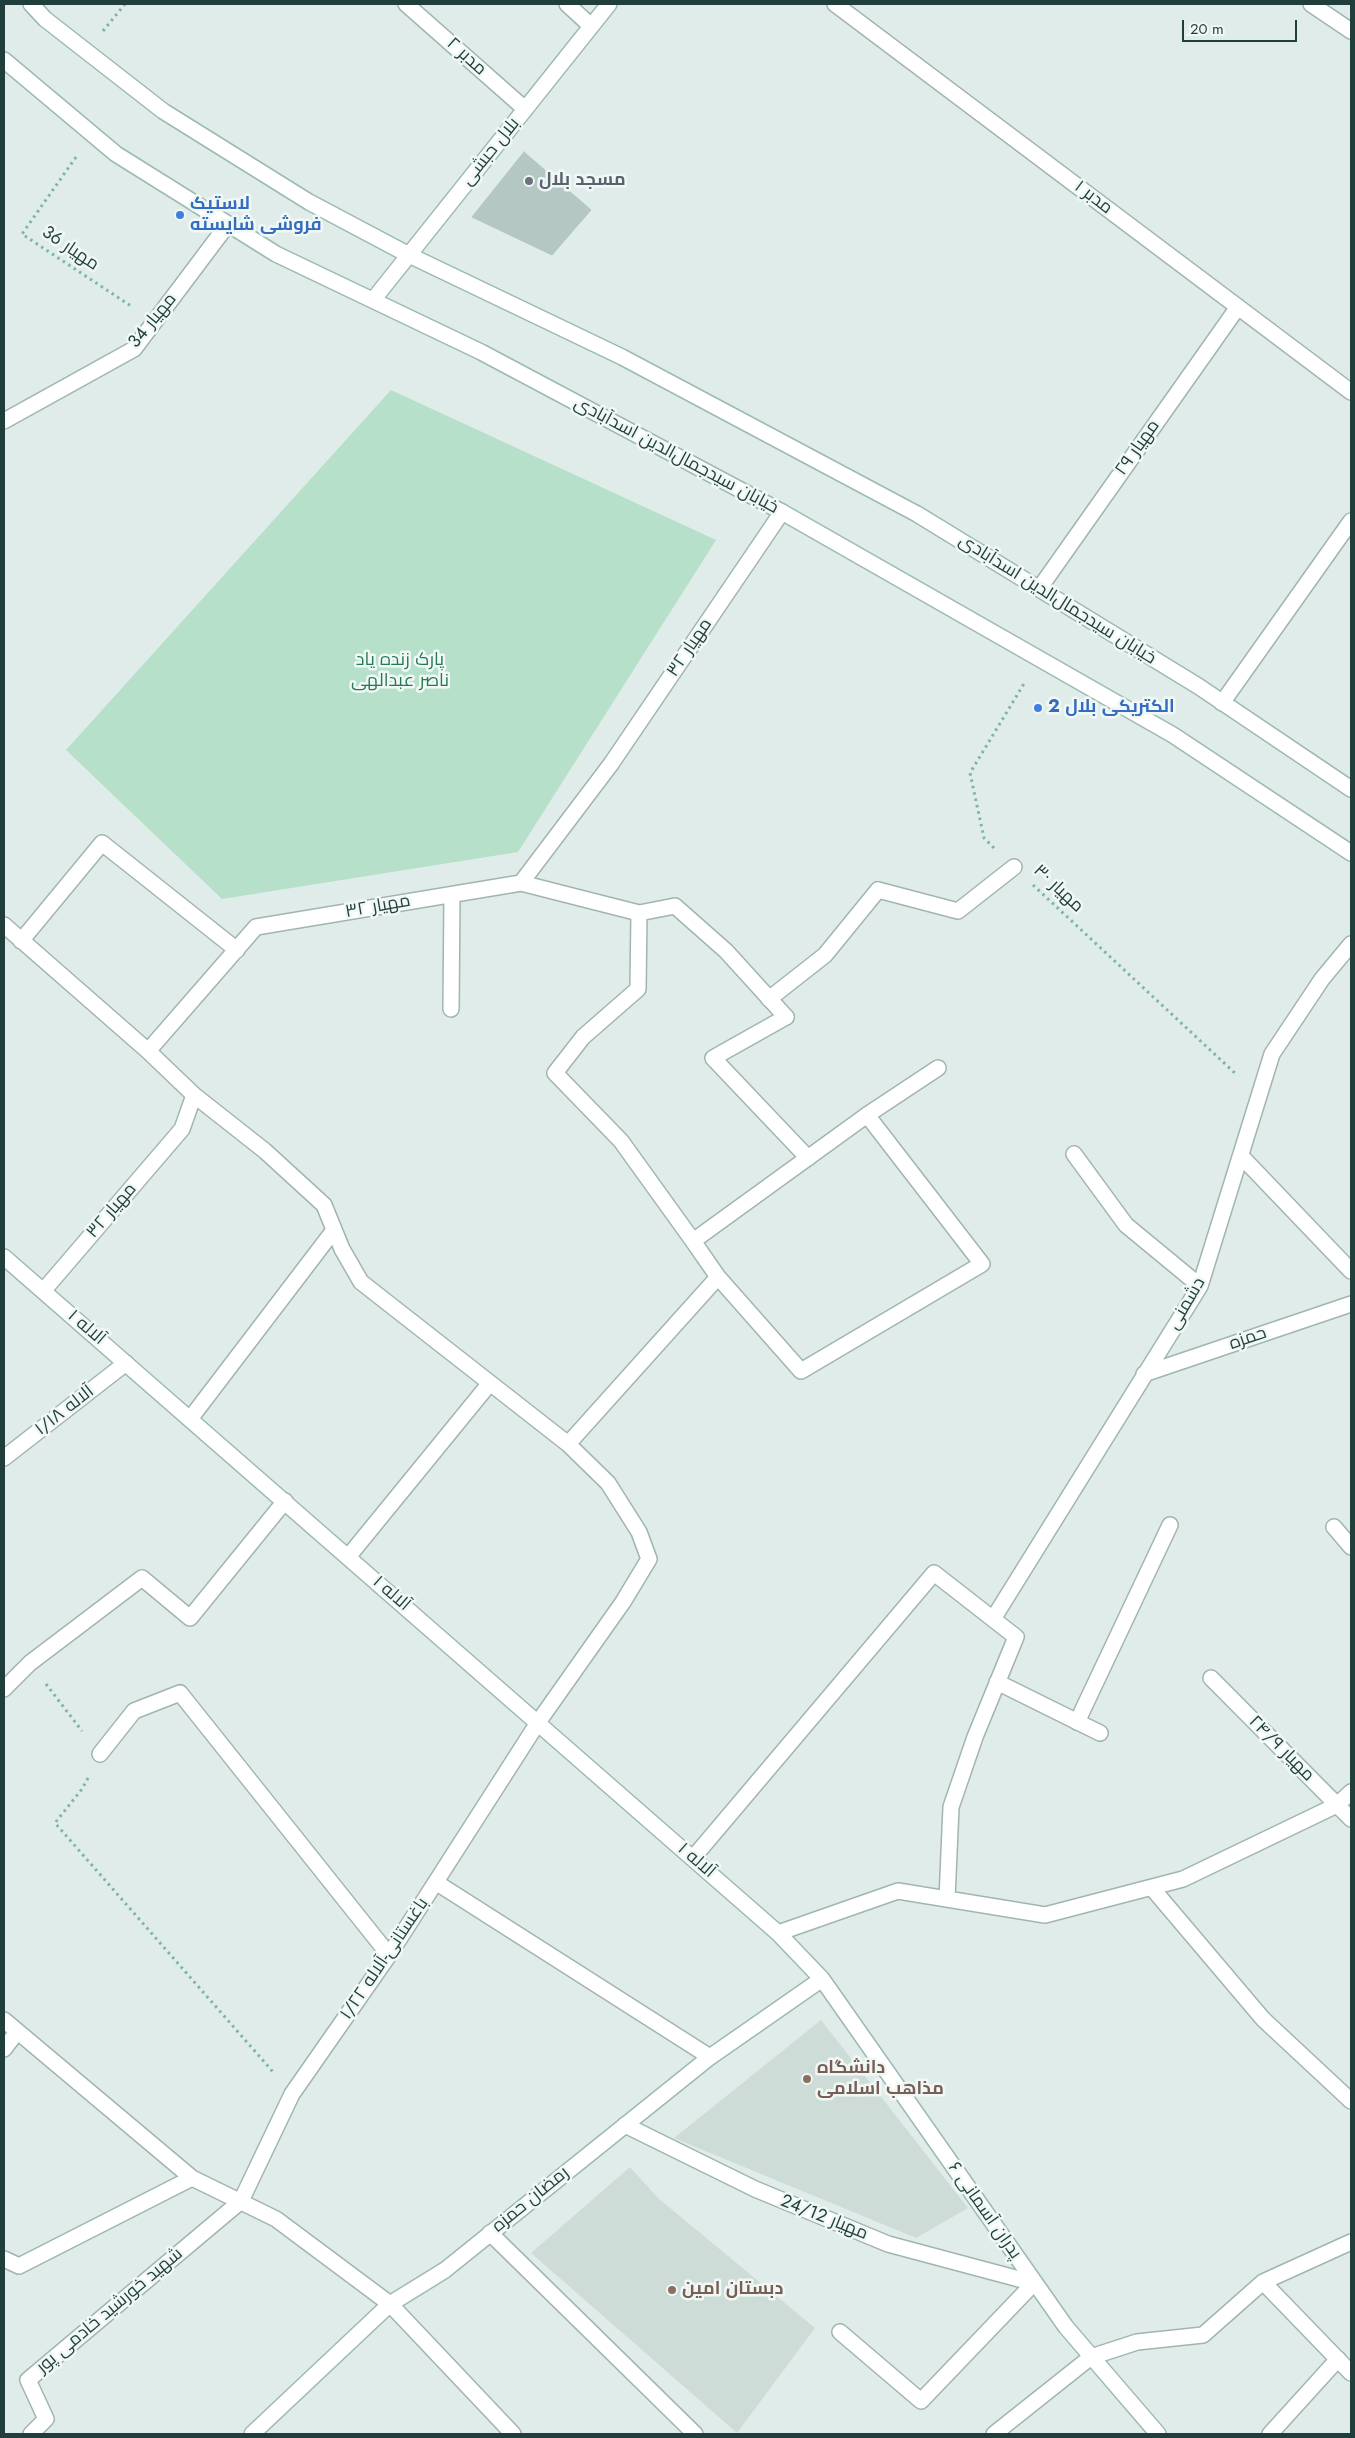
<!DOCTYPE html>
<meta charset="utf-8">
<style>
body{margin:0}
#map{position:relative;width:1355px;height:2438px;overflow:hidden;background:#e0ece9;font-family:Jost,sans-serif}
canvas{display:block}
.frame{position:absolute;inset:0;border:5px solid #1f3e3c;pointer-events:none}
.scale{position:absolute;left:1182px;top:20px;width:115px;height:22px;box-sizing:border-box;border:2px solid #1f3e3c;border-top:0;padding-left:6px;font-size:15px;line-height:18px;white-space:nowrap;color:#1f3e3c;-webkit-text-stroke:4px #f0f8f6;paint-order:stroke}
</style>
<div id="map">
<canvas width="1355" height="2438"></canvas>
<div class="frame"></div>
<div class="scale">20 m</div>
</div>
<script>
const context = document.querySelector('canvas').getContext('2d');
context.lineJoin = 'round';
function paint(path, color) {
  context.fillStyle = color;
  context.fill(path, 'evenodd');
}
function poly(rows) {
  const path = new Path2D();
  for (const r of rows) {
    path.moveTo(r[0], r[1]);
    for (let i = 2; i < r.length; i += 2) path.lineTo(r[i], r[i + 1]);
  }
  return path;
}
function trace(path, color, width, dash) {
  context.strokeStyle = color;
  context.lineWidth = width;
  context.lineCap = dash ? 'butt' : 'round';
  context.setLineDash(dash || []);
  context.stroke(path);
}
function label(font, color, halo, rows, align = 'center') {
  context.font = font + ' Jost,Cairo,sans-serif';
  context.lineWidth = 5;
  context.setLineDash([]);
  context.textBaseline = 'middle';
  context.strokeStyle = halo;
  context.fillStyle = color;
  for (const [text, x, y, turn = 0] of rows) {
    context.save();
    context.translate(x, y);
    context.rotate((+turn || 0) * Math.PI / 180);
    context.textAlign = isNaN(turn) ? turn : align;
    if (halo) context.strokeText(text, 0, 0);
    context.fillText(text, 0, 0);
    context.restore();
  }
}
paint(poly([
 [821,2020,968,2208,916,2238,674,2138],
 [630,2167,658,2198,815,2328,737,2433,531,2253]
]), '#cedcd8');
paint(poly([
 [391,390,716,540,518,852,222,899,66,750]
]), '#b6e0c9');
const building = poly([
 [524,152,591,210,552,255,472,217,524,152]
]);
paint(building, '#b5c7c3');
trace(building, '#b1c6c2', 1);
const lane = poly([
 [769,999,825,955,878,890],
 [786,1017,713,1058,808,1158],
 [867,1115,938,1068],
 [1334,1527,1351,1547],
 [1077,1722,1170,1525],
 [1270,2434,1338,2359]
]);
const street = poly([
 [406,4,525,109],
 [567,4,591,26],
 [835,4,1351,392],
 [1311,4,1351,31],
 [4,421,134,349,228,224],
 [1039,589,1238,307],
 [1222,703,1351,521],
 [521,883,639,913,675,906,726,951,786,1017],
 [878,890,958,911,1014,867],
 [639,913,638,989,583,1037,555,1073,621,1141,693,1241,718,1277,801,1371,982,1264,867,1115,693,1241],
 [4,925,148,1051],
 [21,941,102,843,237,950],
 [451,1009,452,895],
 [1074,1154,1126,1225,1200,1286],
 [1241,1156,1351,1271],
 [44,1290,182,1129,194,1095,148,1051,256,927,521,883,611,764,782,512],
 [1144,1374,1351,1304],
 [190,1419,334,1230],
 [568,1444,718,1277],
 [4,1458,126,1363],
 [348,1557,490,1383],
 [993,1619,1200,1286,1272,1054,1322,979,1351,944],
 [1211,1678,1351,1819],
 [997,1682,1100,1733],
 [4,1689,30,1663,142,1578,190,1618,285,1501],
 [100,1754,134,1711,180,1693,389,1955],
 [693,1858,934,1573,1016,1637,975,1737,951,1807,947,1899],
 [437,1883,710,2057],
 [1152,1888,1263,2019,1351,2101],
 [778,1933,898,1891,1045,1915,1183,1879,1337,1805,1351,1792],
 [4,2020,192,2178,276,2219,390,2304,513,2434],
 [4,2049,17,2032],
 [625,2125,755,2189,888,2244,1034,2283,921,2401,840,2332],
 [490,2233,695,2434],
 [4,2259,19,2266,192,2178],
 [1263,2282,1351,2373],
 [31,2434,46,2419,28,2380,241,2201,292,2094,389,1955,539,1721,623,1602,649,1559,639,1532,608,1483,568,1444,361,1282,342,1249,324,1205,265,1151,194,1095],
 [994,2434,1091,2357,1137,2342,1203,2335,1263,2282,1351,2242]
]);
const secondary = poly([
 [31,4,45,19,163,111,309,202,409,255,622,357,917,514,1198,686,1351,789],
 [4,60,116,154,276,254,481,352,782,512,1173,735,1351,853],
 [373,300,609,4],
 [4,1257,778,1933,822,1979,1066,2327,1158,2434],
 [252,2434,390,2304,445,2270,710,2057,822,1979]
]);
trace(lane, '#a2b4b2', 18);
trace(street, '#a2b4b2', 18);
trace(secondary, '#9db9b4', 18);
trace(poly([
 [103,31,125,4],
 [76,157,22,234,131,306],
 [994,848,984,838,970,773,1025,682],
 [1033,885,1237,1075],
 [46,1684,82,1731],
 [88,1778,82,1789,55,1823,274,2073]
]), '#7db3ac', 3, [2.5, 4]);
trace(lane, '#fff', 15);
trace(street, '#fff', 15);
trace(secondary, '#fff', 15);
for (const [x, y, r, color] of [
 [529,181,5,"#6b7280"],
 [180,215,5,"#3f7fe0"],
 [1038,708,5,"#3f7fe0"],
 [807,2079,5,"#8d6e63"],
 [672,2290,5,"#8d6e63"]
]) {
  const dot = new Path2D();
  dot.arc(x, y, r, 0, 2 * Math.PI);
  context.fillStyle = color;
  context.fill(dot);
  trace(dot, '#f0f8f6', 2);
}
label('18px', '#1f3e3c', '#f0f8f6', [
 ["مدبر ۲",466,57,42],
 ["بلال حبشی",491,152,-51],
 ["مدبر ۱",1093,198,37],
 ["مهیار 36",70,249,34],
 ["مهیار 34",153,321,-51],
 ["مهیار ۲۹",1138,448,-55],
 ["خیابان سیدجمال‌الدین اسدآبادی",676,456,28],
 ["خیابان سیدجمال‌الدین اسدآبادی",1057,600,32],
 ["مهیار ۳۲",690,648,-56],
 ["مهیار ۳۰",1058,889,43],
 ["مهیار ۳۲",378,907,-10],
 ["مهیار ۳۲",112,1211,-49],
 ["دشمنی",1187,1304,-60],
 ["آلاله ۱",86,1328,41],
 ["حمزه",1248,1339,-19],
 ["آلاله ۱/۱۸",65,1411,-38],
 ["آلاله ۱",391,1594,41],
 ["مهیار ۲۴/۹",1281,1749,45],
 ["آلاله ۱",696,1861,41],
 ["باغستانی-آلاله ۱/۲۲",385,1959,-56],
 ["رمضان حمزه",531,2200,-39],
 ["پدران آسمانی ۶",984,2211,55],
 ["مهیار 24/12",824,2218,22],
 ["شهید خورشید خادمی پور",110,2311,-40]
]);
label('bold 18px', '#5b616d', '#f0f8f6', [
 ["مسجد بلال",539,181]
], 'left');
label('bold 18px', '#366cbe', '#f0f8f6', [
 ["لاستیک",190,205],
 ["فروشی شایسته",190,226],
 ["الکتریکی بلال 2",1048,708]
], 'left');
label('18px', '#257955', '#f0f8f6', [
 ["پارک زنده یاد",400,661],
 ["ناصر عبدالهی",400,682]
]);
label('bold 18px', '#785e54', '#f0f8f6', [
 ["دانشگاه",817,2069],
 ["مذاهب اسلامی",817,2090],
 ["دبستان امین",682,2290]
], 'left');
</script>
